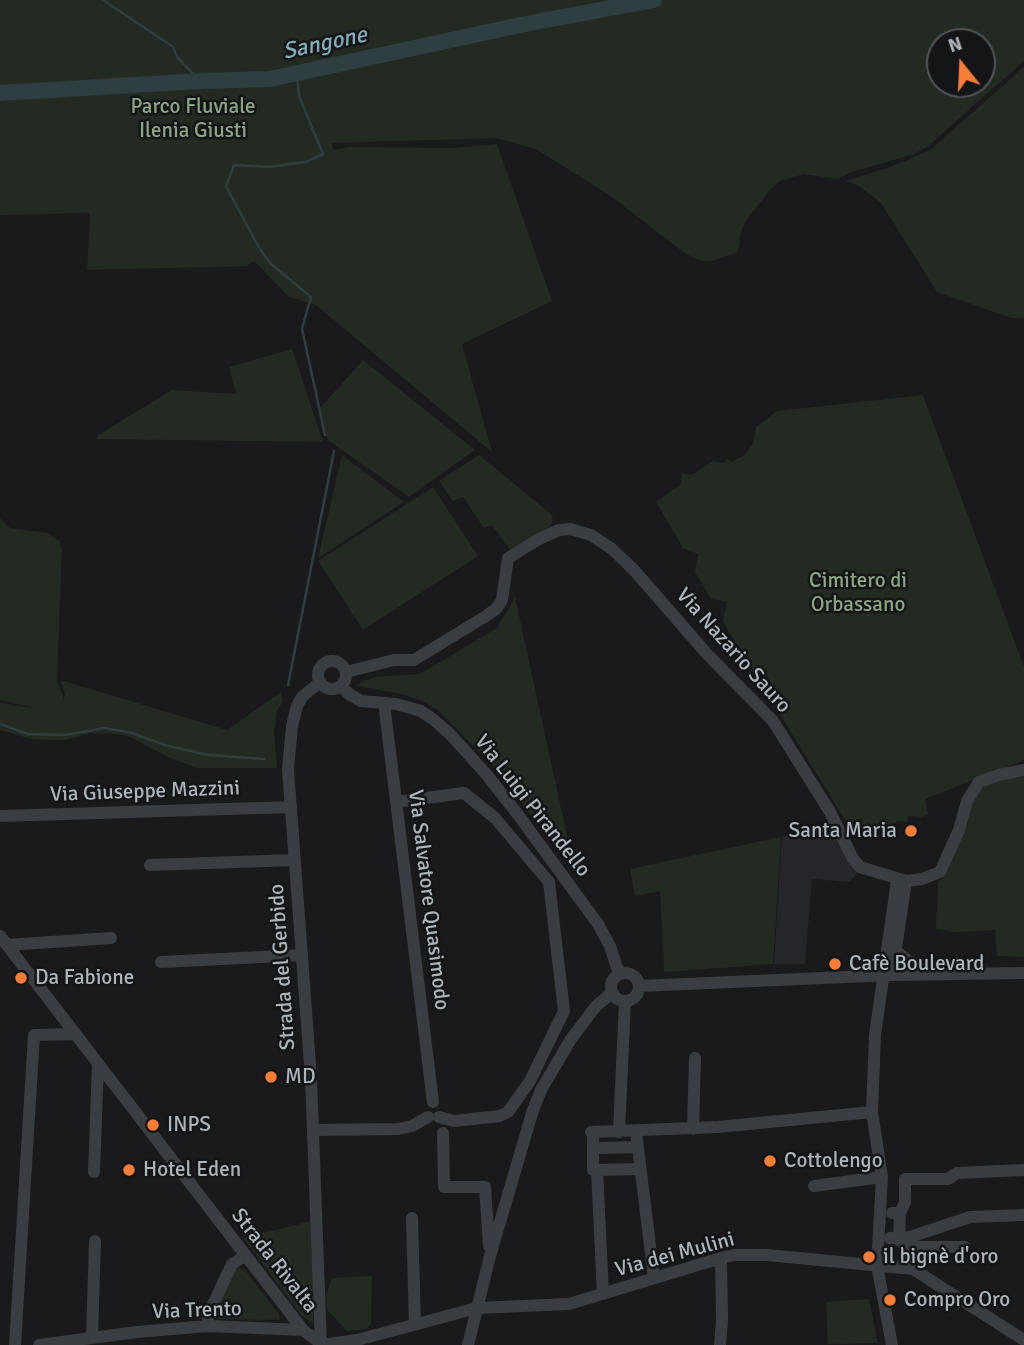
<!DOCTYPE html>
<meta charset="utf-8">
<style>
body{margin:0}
#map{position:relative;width:1024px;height:1345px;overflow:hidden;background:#1a1a1c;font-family:Signika,sans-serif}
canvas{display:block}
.north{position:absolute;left:926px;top:28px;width:70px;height:70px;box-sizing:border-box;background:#141517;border:2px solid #515559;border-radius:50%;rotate:342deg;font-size:19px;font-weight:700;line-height:28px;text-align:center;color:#acb5bc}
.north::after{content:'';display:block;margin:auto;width:24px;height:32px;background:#f87d36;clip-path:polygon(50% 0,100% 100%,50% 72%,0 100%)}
</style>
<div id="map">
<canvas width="1024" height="1345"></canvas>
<div class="north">N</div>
</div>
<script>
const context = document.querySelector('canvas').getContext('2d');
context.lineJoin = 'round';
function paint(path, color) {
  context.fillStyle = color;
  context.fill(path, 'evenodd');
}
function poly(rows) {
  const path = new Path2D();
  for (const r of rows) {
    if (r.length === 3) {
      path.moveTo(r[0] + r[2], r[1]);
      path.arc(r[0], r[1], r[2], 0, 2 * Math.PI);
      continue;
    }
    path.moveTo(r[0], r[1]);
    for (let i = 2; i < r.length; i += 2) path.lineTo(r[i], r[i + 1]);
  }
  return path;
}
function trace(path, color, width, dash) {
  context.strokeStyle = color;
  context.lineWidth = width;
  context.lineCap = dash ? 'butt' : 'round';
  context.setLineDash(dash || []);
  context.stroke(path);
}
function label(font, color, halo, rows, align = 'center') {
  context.font = font + ' Signika,sans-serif';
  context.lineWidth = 5;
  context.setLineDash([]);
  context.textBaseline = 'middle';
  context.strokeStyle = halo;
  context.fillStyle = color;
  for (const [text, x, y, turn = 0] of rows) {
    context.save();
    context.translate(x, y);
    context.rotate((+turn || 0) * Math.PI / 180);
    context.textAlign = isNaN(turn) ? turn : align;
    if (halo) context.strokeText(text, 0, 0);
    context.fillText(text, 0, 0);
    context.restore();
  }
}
paint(poly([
 [832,825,858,872,850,882,812,879,805,964,774,964,782,837]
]), '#252629');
paint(poly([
 [0,0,1024,0,1024,61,928,146,914,154,849,173,838,179,804,174,780,181,768,192,746,221,741,231,738,252,709,262,698,260,683,252,612,197,536,149,496,138,331,143,334,150,349,147,453,148,497,144,552,301,462,344,492,452,316,305,289,297,254,261,247,266,87,270,90,213,0,215],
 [940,42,982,42,982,84,940,84],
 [1024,67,1024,318,1011,318,937,292,881,203,859,186,845,181,893,166,930,150],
 [292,349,323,442,96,439,98,435,172,390,236,394,229,367],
 [363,360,475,450,409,497,328,440,319,409],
 [923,395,1024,667,1024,760,925,799,928,814,921,817,908,816,907,822,900,821,881,827,847,823,723,622,727,602,711,599,695,572,698,554,683,548,656,502,681,484,682,473,692,475,713,461,724,463,727,458,731,462,743,456,753,444,756,427,777,411],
 [342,455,404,502,318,558],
 [479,455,550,513,553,519,551,526,510,550,492,525,484,528,463,497,453,501,439,481],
 [433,487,478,556,363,630,318,561],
 [0,518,10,528,48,533,59,541,62,548,57,682,63,695,63,701,65,694,61,682,64,681,227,730,281,692,283,702,277,710,274,731,277,768,197,768,168,757,130,737,116,734,90,733,66,740,51,740,31,739,0,730,0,702,11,705,36,708,0,700],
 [515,597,575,872,491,764,438,710,420,700,401,694,358,686,361,682,375,677,418,674,435,665,497,628],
 [1024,776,1024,957,997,956,995,930,955,932,936,929,938,882,944,876,973,800,981,787,998,781],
 [781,837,773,964,664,972,660,891,635,896,630,869],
 [312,1221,314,1295,313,1324,301,1315,243,1238],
 [238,1267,245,1270,279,1314,280,1320,214,1319,213,1316,234,1269],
 [372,1276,371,1323,367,1329,347,1331,327,1310,326,1295,332,1278],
 [869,1299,878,1343,828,1344,826,1302]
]), '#222a21');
trace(poly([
 [103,0,173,47,177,57,200,81],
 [297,73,299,96,323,154,306,162,268,167,234,165,226,186,258,246,270,263,311,297,302,329,325,435],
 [288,685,334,451],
 [0,724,28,734,66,735,104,728,132,733,165,745,208,755,265,759]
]), '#2f3e41', 2.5);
trace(poly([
 [0,93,200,81,270,79,525,24,654,0]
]), '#2f3e41', 16);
trace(poly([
 [332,675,14],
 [346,672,394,660,414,660,486,616,496,609,502,600,508,558,539,539,559,530,570,529,591,535,612,549,634,570,707,654,773,721,830,812,853,859,860,867,906,881,922,879,940,872,959,830,967,801,979,782,999,775,1024,770],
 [320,682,302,697,297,706,292,726,288,769,311,1078,321,1345],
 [341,686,349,694,361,701,396,704,421,711,434,720,450,734,487,775,519,816,598,924,610,946,617,968,622,973],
 [384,703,433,1102],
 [396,802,464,793,495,818,549,882,564,1011,530,1081,508,1112,500,1116,454,1121,439,1117],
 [0,816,291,807],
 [150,865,294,860],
 [0,936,303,1330,323,1345],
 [7,945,111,938],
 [896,951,907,960,937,973],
 [161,962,302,955],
 [625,987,14],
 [892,975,906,881],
 [639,986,892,975,1024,973],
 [693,1129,695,1058],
 [314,1130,398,1129,412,1126,428,1117],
 [591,1132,718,1127,872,1112],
 [619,1132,625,1001],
 [636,1132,654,1278],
 [443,1133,444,1187,485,1187,489,1246],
 [593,1137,593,1170,597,1170,603,1294],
 [601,1148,638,1147],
 [597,1170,640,1169],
 [94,1172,98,1064],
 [814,1186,882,1177],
 [900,1213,905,1202,905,1179,948,1179,957,1173,1024,1170],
 [412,1218,415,1324],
 [890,1238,899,1239,900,1213,892,1213],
 [899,1239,910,1237,970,1217,1024,1215],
 [899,1239,905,1247,965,1247],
 [208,1326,208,1315,232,1264,245,1256],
 [92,1337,95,1241],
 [15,1345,34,1035,75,1034],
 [39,1345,137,1332,208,1326,303,1330],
 [321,1345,357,1340,477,1308,569,1304,721,1258,734,1255,767,1255,913,1269,1024,1340],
 [468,1345,490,1256,533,1110,541,1090,571,1039,596,1006,612,993],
 [720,1345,722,1320,721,1258],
 [892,1345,877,1265,882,1177,872,1112,875,1035,897,880]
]), '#3a3d41', 12);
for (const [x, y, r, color] of [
 [911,831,7,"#f87d36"],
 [835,964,7,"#f87d36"],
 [21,978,7,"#f87d36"],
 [271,1077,7,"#f87d36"],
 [153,1125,7,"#f87d36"],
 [770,1161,7,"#f87d36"],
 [129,1170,7,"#f87d36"],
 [869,1257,7,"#f87d36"],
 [890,1300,7,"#f87d36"]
]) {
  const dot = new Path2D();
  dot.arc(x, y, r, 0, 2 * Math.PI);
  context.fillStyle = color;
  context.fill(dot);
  trace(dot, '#141517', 2.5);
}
label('21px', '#8ba782', '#141517', [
 ["Parco Fluviale",193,107],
 ["Ilenia Giusti",193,131],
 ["Cimitero di",858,581],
 ["Orbassano",858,605]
]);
label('21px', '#acb5bc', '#141517', [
 ["Via Nazario Sauro",733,651,48],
 ["Via Giuseppe Mazzini",145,792,-2],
 ["Via Luigi Pirandello",532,806,52],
 ["Via Salvatore Quasimodo",428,900,83],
 ["Strada del Gerbido",283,967,-94],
 ["Via dei Mulini",675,1255,-15],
 ["Strada Rivalta",274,1261,52],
 ["Via Trento",197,1311,-2]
]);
label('21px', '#acb5bc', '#141517', [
 ["Santa Maria",897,831,"right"],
 ["Cafè Boulevard",849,964],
 ["Da Fabione",35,978],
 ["MD",285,1077],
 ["INPS",167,1125],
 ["Cottolengo",784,1161],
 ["Hotel Eden",143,1170],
 ["il bignè d'oro",883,1257],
 ["Compro Oro",904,1300]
], 'left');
label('italic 23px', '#82aeb7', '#141517', [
 ["Sangone",325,44,-12]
]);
</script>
